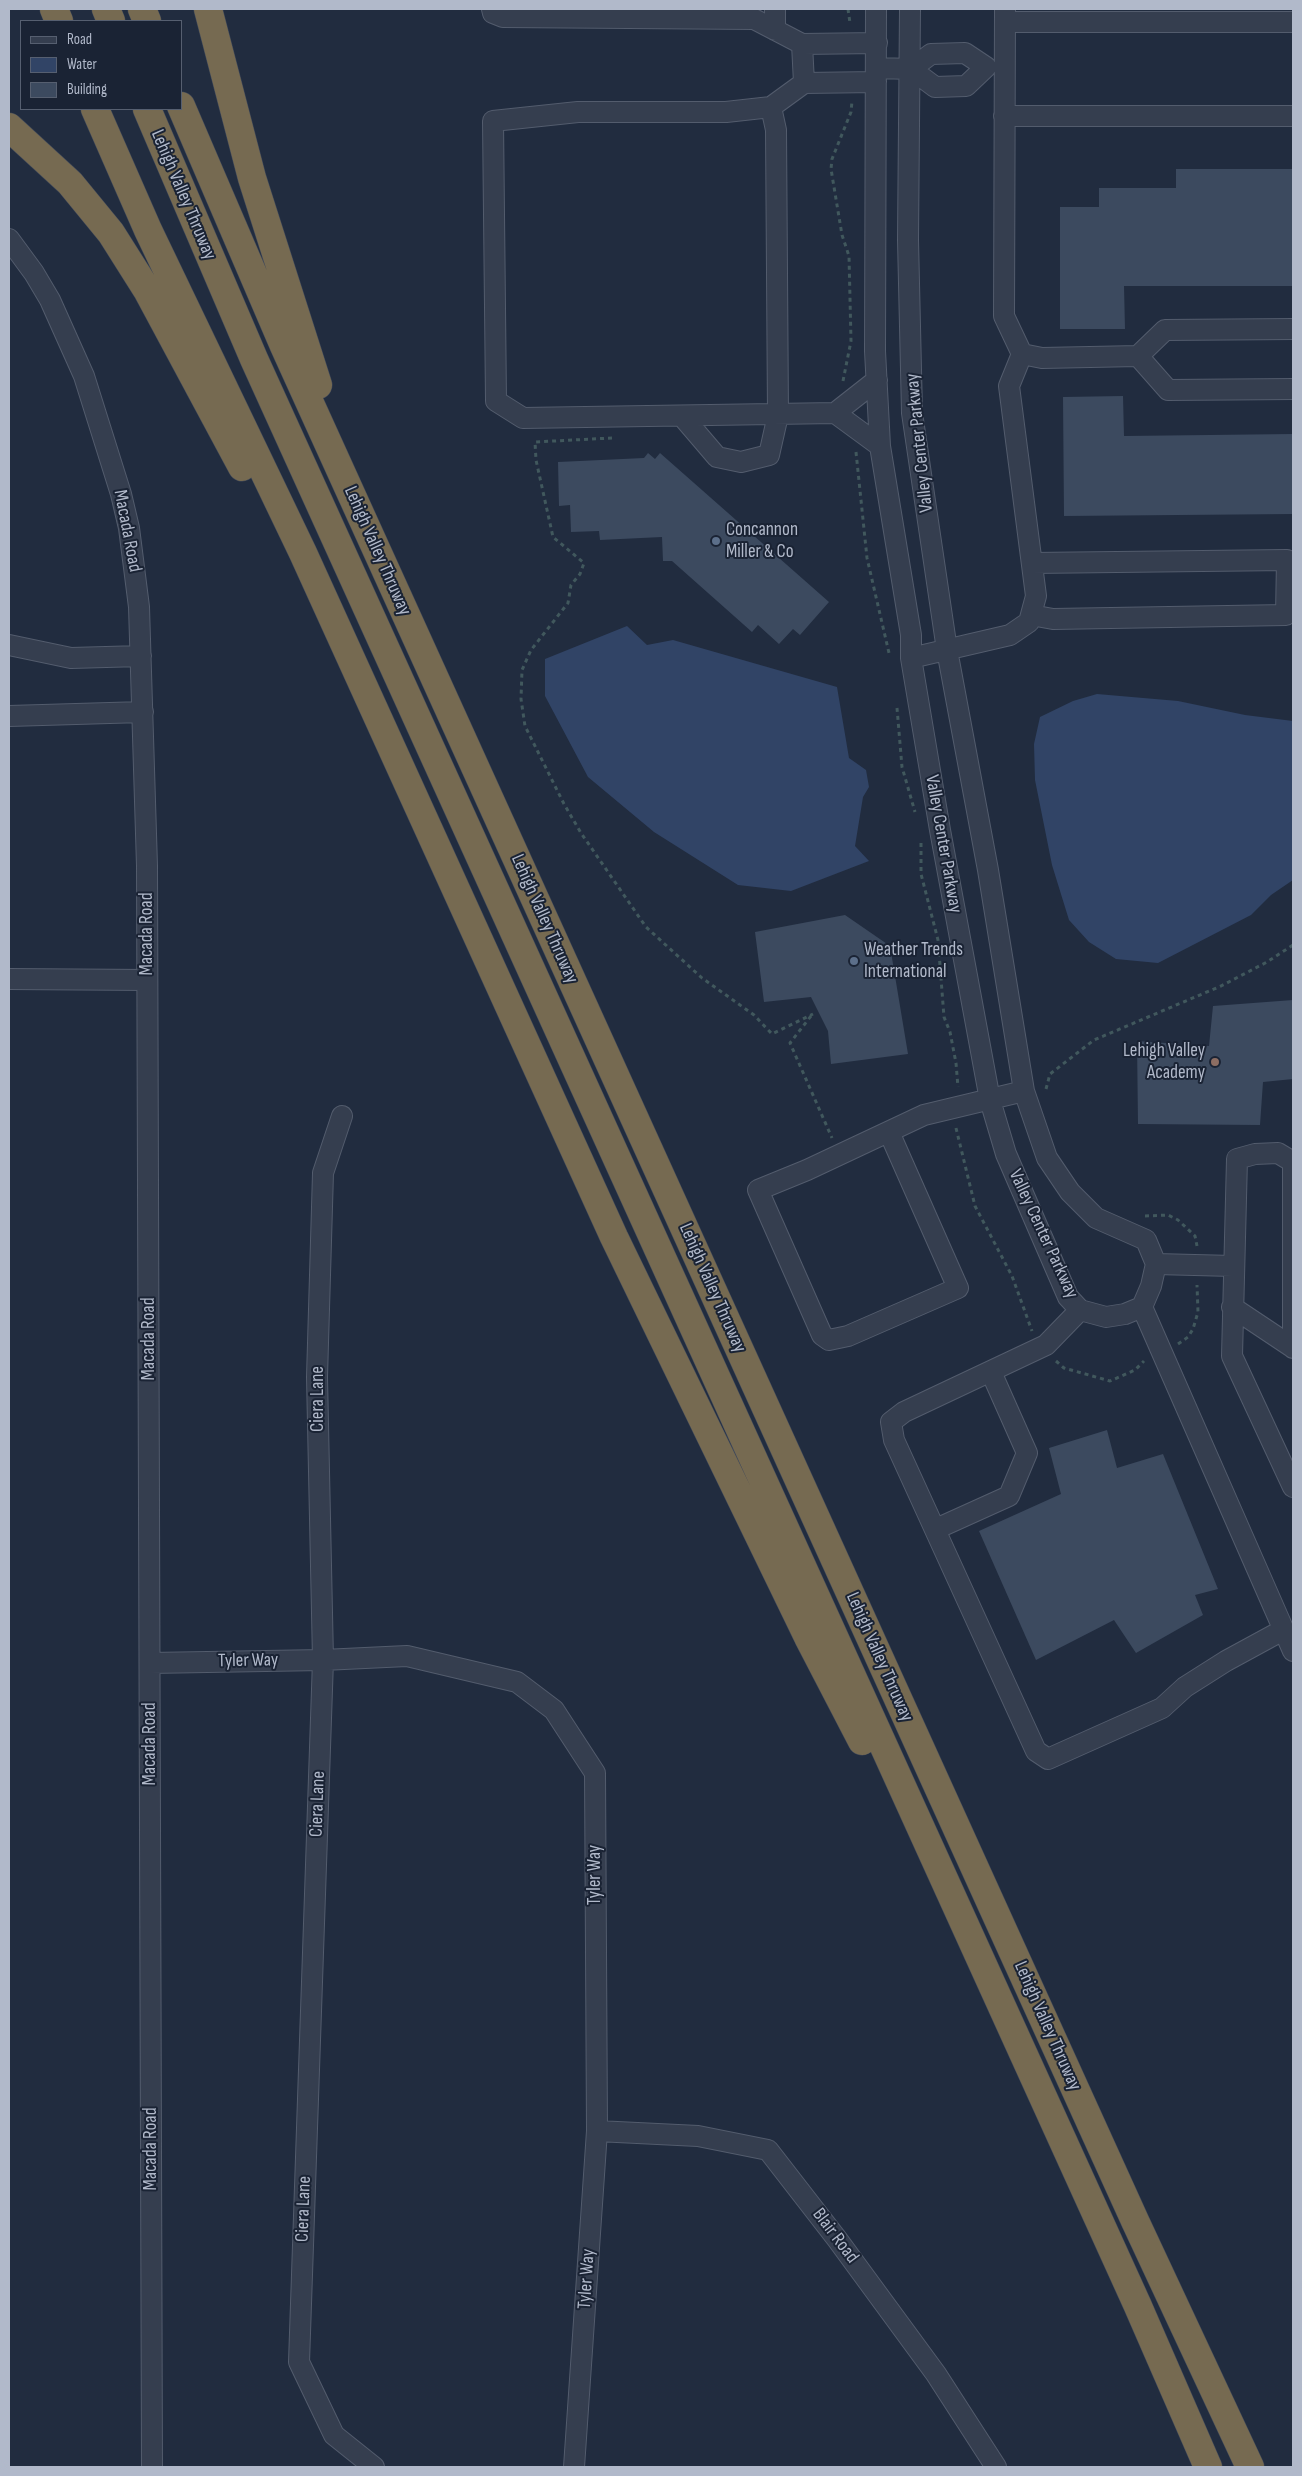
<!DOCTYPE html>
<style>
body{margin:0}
#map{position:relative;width:1302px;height:2476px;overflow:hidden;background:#212c3f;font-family:"Sofia Sans Condensed",sans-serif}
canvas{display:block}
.frame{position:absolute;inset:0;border:10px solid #b1b9ca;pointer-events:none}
.legend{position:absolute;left:20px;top:20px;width:162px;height:90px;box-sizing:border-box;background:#1a2334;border:1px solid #565f70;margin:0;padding:6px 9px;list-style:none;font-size:15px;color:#b1b9ca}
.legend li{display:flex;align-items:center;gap:10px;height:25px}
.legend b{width:25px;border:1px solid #565f70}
</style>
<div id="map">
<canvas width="1302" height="2476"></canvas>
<div class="frame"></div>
<ul class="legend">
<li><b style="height:6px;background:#353e4f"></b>Road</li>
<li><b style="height:14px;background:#314466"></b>Water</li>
<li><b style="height:14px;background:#3c4a5f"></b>Building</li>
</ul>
</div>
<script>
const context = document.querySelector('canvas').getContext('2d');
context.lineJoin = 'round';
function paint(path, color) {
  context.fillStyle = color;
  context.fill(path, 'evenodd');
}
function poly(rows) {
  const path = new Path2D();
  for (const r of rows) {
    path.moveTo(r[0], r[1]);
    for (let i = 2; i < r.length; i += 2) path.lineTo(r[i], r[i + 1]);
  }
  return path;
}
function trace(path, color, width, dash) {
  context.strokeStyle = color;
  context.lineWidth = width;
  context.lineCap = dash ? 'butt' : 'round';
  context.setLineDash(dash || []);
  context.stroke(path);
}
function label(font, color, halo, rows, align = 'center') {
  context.font = font + ' "Sofia Sans Condensed",sans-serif';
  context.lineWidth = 4;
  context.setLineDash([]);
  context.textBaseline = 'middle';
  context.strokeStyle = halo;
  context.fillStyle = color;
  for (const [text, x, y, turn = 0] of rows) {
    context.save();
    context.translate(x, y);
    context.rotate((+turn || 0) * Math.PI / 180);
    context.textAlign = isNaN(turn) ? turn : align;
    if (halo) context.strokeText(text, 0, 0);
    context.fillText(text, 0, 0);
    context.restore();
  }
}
paint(poly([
 [627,626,647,645,673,640,837,687,849,758,866,770,869,787,863,797,855,846,869,861,791,891,738,885,654,832,588,777,545,696,545,659],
 [1097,694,1178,701,1245,715,1293,721,1293,880,1271,895,1251,915,1158,963,1116,959,1089,942,1069,920,1052,865,1035,780,1034,744,1040,717,1073,701]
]), '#314466');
paint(poly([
 [1176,169,1293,169,1293,286,1124,286,1125,329,1060,329,1060,207,1099,207,1099,188,1176,188],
 [1123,396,1124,436,1293,434,1293,514,1064,516,1063,397],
 [648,453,655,459,660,453,829,602,800,635,793,629,779,644,758,625,752,632,672,561,663,561,662,537,600,540,599,531,571,532,570,505,559,506,558,462,644,458],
 [845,915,890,946,908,1054,831,1064,828,1031,811,997,764,1002,755,932],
 [1293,1000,1293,1079,1263,1082,1260,1125,1138,1124,1137,1041,1209,1046,1213,1006],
 [1107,1430,1117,1468,1163,1454,1218,1589,1195,1595,1203,1615,1136,1653,1114,1620,1036,1660,979,1531,1061,1494,1049,1448]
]), '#3c4a5f');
const minor = poly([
 [492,9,493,13,503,17,754,19,802,44,804,83],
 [775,9,775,30],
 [876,9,875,351,880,446,911,635,911,658,940,830,990,1100,1006,1154,1068,1297,1080,1310,1106,1317,1125,1314,1142,1307,1151,1286,1156,1264,1146,1240,1096,1218,1070,1192,1047,1158,1024,1091,988,870,947,650,912,413,908,240,910,9],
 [1005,22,1293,22],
 [802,44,877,43],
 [877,68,911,69,935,87,966,86,986,67,965,53,931,54,911,69],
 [876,82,804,83,771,107,726,112,578,112,493,121,496,401,523,418,835,413,880,446],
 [1004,116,1293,116],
 [9,239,34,273,50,300,84,376,121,494,129,528,139,607,147,866,152,2467],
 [1022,354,1042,358,1138,356,1165,330,1293,329],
 [1138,356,1168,390,1293,389],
 [835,413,877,380],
 [682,416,717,457,741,462,769,455,778,415,776,130,771,107],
 [1031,615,1053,619,1286,615,1287,560,1032,563],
 [9,645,71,658,141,656],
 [911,658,1010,635,1029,622,1036,596,1009,386,1022,354,1004,316,1005,9],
 [9,716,143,712],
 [9,979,147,980],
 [342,1116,323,1173,317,1377,323,1660,299,2362,334,2435,374,2467],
 [889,1132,958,1288,848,1336,829,1340,822,1335,758,1190,807,1170,924,1115,1024,1091],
 [1156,1264,1233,1266],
 [1142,1307,1293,1651],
 [1232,1307,1292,1347],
 [1080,1310,1046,1345,904,1412,891,1422,894,1440,1036,1751,1048,1759,1162,1708,1185,1687,1226,1661,1283,1630],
 [1293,1348,1293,1162,1278,1153,1255,1154,1237,1159,1232,1356,1293,1487],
 [936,1529,1009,1496,1027,1453,991,1372],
 [150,1663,323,1660,407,1656,517,1682,554,1710,595,1773,597,2131,574,2467],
 [597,2131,698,2136,768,2150,837,2239,936,2374,996,2467]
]);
const highway = poly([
 [54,9,59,21],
 [106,9,111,21],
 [142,9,147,21],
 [208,9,252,178,318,385],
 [181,106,284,346,1136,2223,1250,2467],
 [95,109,148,230,303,553,614,1237,808,1637,862,1741],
 [147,109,254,359,1137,2304,1208,2467],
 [9,127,70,183,111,233,147,290,242,467]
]);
trace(minor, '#535c6d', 22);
trace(highway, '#40495a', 29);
trace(poly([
 [848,9,850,23],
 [843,381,851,341,849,256,842,235,831,169,832,159,851,112,852,101],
 [612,438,535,442,536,460,553,537,584,563,580,574,571,585,568,603,531,650,522,670,521,699,525,726,564,804,581,833,646,927,702,978,754,1015,772,1034,813,1014],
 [856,452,867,558,889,653],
 [897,708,902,767,915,812],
 [921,843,921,874,938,940,944,1017,950,1032,956,1063,958,1087],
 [811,1016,790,1043,832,1138],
 [1046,1089,1050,1074,1094,1040,1221,986,1267,962,1293,945],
 [956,1128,975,1206,1012,1276,1032,1331],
 [1145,1216,1168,1215,1178,1220,1195,1236,1197,1246],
 [1178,1344,1188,1337,1193,1329,1198,1312,1197,1285],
 [1056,1361,1064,1368,1110,1381,1135,1370,1144,1361]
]), '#41585d', 3, [4, 4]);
trace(minor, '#353e4f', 20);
trace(highway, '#766a51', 28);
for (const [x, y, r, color] of [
 [716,541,5,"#5c6f8a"],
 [854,961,5,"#5c6f8a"],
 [1215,1062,5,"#8d6e63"]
]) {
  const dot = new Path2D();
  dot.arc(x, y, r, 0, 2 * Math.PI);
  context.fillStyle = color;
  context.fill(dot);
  trace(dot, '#1a2334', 2);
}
label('19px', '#b1b9ca', '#1a2334', [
 ["Lehigh Valley Thruway",183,195,67],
 ["Valley Center Parkway",920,443,-96],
 ["Macada Road",127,531,79],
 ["Lehigh Valley Thruway",377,551,66],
 ["Valley Center Parkway",943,844,80],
 ["Lehigh Valley Thruway",544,919,66],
 ["Macada Road",147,934,-90],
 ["Valley Center Parkway",1043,1234,65],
 ["Lehigh Valley Thruway",712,1288,66],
 ["Macada Road",149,1339,-90],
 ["Ciera Lane",318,1399,-90],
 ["Lehigh Valley Thruway",879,1657,66],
 ["Tyler Way",248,1661,-1],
 ["Macada Road",150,1744,-90],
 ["Ciera Lane",318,1804,-88],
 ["Tyler Way",595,1875,-90],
 ["Lehigh Valley Thruway",1047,2026,66],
 ["Macada Road",151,2149,-90],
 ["Ciera Lane",304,2209,-88],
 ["Blair Road",835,2236,53],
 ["Tyler Way",587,2279,-86]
]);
label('19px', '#b1b9ca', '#1a2334', [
 ["Concannon",726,530],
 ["Miller & Co",726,552],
 ["Weather Trends",864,950],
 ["International",864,972],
 ["Lehigh Valley",1205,1051,"right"],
 ["Academy",1205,1073,"right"]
], 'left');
</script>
